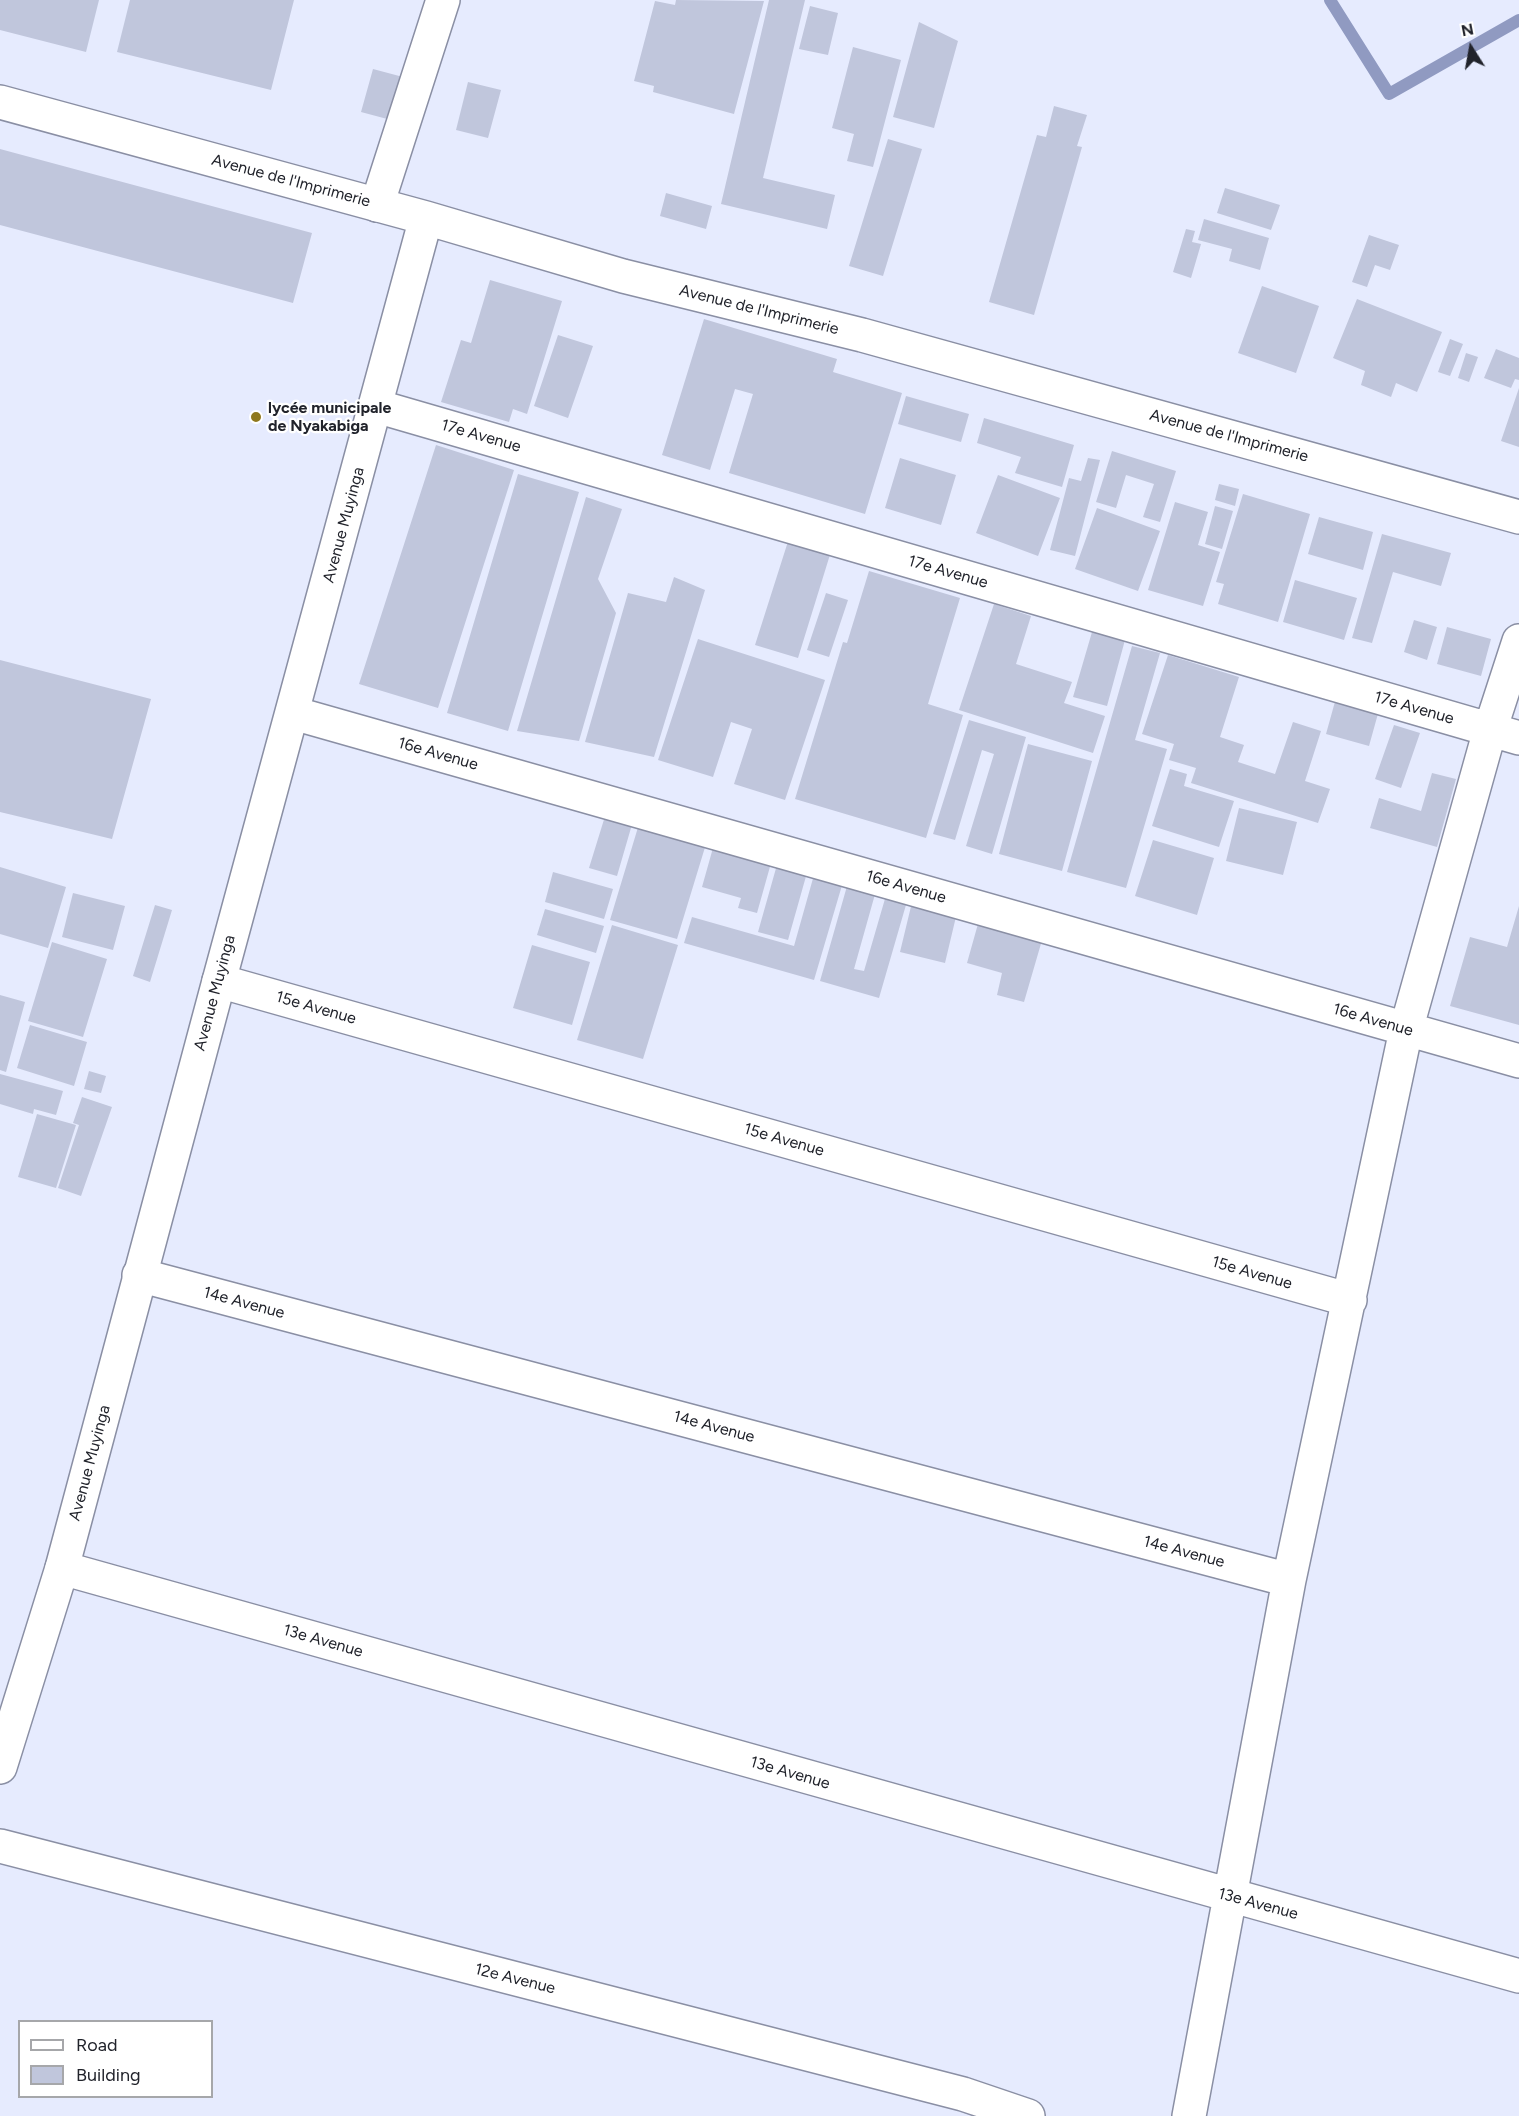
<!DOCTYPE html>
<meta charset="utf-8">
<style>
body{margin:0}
#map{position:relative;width:1519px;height:2116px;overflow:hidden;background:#e6ebfe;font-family:Figtree,sans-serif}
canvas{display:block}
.legend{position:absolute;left:18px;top:2020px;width:195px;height:78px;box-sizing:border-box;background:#fff;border:2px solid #a6a7aa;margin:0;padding:8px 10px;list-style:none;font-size:18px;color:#21232b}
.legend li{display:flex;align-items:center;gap:12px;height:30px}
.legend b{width:30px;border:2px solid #a6a7aa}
.north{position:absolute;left:1441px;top:18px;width:60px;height:60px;-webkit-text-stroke:4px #fff;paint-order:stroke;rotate:349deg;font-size:16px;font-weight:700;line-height:24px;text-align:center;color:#21232b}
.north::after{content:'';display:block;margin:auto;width:21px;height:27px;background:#21232b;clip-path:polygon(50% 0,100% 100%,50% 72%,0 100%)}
</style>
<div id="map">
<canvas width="1519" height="2116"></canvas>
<ul class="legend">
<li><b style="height:8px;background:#fff"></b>Road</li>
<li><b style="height:16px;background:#c0c6dc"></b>Building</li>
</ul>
<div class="north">N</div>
</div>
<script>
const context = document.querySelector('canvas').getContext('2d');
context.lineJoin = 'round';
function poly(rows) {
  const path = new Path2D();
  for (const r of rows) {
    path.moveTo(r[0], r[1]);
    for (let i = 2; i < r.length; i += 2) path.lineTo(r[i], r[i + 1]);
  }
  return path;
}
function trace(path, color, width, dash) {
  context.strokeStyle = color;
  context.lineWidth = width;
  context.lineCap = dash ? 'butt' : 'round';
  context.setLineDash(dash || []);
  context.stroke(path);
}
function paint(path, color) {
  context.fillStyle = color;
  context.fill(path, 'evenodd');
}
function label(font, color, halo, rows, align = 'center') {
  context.font = font + ' Figtree,sans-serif';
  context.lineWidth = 4.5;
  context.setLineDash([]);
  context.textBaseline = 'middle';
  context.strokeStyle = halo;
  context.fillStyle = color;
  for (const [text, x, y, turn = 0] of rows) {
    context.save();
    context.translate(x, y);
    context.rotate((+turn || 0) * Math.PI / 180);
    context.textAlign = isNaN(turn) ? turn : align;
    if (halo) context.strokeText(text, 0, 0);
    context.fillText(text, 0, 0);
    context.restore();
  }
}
trace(poly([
 [1330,0,1389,94,1519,20]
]), '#909ac1', 12);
paint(poly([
 [0,0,99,0,86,52,0,30],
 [130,0,294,0,271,90,117,52],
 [676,0,764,1,734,114,653,92,654,86,634,81,655,1,675,5],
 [769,0,805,0,763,178,835,195,827,229,721,204],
 [810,6,838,13,828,55,799,49],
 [919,22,958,41,934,128,893,117],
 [853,47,901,60,873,167,847,161,854,134,832,128],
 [373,69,403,77,391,120,361,112],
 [468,82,501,90,488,138,456,130],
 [1054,106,1087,115,1077,146,1082,147,1034,315,989,302,1037,135,1046,137],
 [888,139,922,149,883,276,849,266],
 [0,149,312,233,293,303,0,225],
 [1225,188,1280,205,1271,230,1217,213],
 [666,193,712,206,706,229,660,216],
 [1204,219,1269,238,1260,270,1229,261,1232,249,1198,240],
 [1186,229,1195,231,1192,242,1201,244,1191,278,1173,272],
 [1369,235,1399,245,1390,270,1375,265,1367,287,1352,282],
 [490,280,562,301,527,414,513,409,509,422,441,402,461,340,471,343],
 [1262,286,1319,306,1296,373,1238,353],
 [1357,299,1442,332,1417,392,1396,383,1391,397,1361,385,1365,371,1333,358],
 [704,319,837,359,833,372,902,393,865,514,729,473,753,394,735,389,710,470,662,455],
 [558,335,593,346,568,418,534,406],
 [1450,339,1463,344,1450,376,1438,372],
 [1496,349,1519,358,1519,380,1515,379,1511,388,1484,378],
 [1466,353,1478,357,1469,382,1458,378],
 [1519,388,1519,447,1501,441],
 [906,396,969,414,961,442,898,424],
 [984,418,1074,445,1062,487,1015,473,1021,457,977,443],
 [436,445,514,470,438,708,359,684],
 [1112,451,1176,471,1160,522,1143,517,1154,484,1126,475,1116,508,1096,502],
 [900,458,956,475,941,525,885,508],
 [1088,458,1100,460,1075,556,1050,550,1069,478,1081,481],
 [518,474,579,492,508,731,447,713],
 [998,475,1060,498,1038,556,976,533],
 [1219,484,1239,489,1235,506,1215,500],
 [1243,494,1310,514,1278,622,1218,604,1224,584,1216,582],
 [586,497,622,509,598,579,616,613,579,741,517,731],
 [1175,502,1208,512,1198,545,1220,552,1203,606,1148,590],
 [1215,506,1233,511,1222,549,1205,544],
 [1097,508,1160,531,1138,591,1075,569],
 [1319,517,1373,532,1363,570,1308,554],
 [791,532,833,545,798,658,755,645],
 [1382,534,1451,553,1441,586,1393,572,1372,643,1352,638],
 [869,571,960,598,928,704,963,715,926,838,795,799,843,642,847,643],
 [674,577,705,590,654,757,585,742,628,593,666,602],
 [1295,580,1357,598,1344,640,1283,622],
 [826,593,848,600,829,657,807,650],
 [994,604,1031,616,1016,664,1072,682,1064,703,1105,716,1093,753,959,710],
 [1414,620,1437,627,1427,660,1404,652],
 [1447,627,1491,639,1481,676,1437,664],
 [1092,632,1125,640,1107,706,1073,697],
 [698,639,825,680,785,800,734,784,752,729,731,722,713,777,658,760],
 [1132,646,1160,653,1135,740,1167,749,1126,888,1067,872],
 [1168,655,1239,677,1220,737,1244,745,1238,762,1275,774,1293,722,1321,731,1305,781,1330,789,1318,823,1191,783,1196,768,1169,760,1174,744,1142,734],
 [0,660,151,699,112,839,0,812],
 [1336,698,1379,710,1369,746,1326,734],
 [969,720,1026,737,992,854,966,846,994,754,982,750,955,840,933,834],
 [1394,725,1420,733,1401,788,1375,779],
 [1028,744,1092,761,1062,871,999,854],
 [1170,769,1187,774,1184,786,1234,801,1219,847,1152,826],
 [1432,773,1456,779,1437,847,1370,828,1379,798,1421,811],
 [1239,808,1297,822,1283,875,1226,861],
 [606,813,633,821,617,876,589,868],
 [639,824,706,844,677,939,610,920],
 [718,830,773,856,757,913,738,908,741,898,702,887],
 [1153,840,1214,858,1197,915,1135,896],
 [782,847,812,855,788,940,758,932],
 [819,857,848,865,814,980,684,943,692,917,794,946],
 [0,867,66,887,48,948,0,934],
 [553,872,613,889,604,919,545,902],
 [851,872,879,880,854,969,864,971,889,885,910,891,879,998,820,981],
 [73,893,125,906,113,950,62,937],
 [914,894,959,904,945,963,900,952],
 [155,905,172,910,150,982,133,976],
 [983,906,1047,923,1024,1002,997,995,1002,973,967,963],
 [1519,906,1519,1025,1450,1006,1470,937,1507,947],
 [545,909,604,926,596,953,537,935],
 [612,925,678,945,643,1059,577,1040],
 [52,942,107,959,83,1037,28,1021],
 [532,945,590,962,572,1025,513,1008],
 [0,995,25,1002,6,1072,0,1070],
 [30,1025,87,1042,74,1086,17,1068],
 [89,1071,106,1076,101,1093,84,1089],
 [0,1074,63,1091,56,1115,34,1109,33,1114,0,1104],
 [82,1097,112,1107,81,1196,58,1188,79,1125,73,1123],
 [37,1114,76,1125,56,1188,18,1177]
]), '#c0c6dc');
const street = poly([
 [377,205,443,0],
 [376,406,1519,738],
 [293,713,1519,1061],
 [219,981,1350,1300],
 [139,1275,1289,1580],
 [62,1568,1519,1976],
 [0,1846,963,2094,1028,2116],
 [1189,2116,1289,1580,1406,1030,1490,730,1519,641]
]);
const secondary = poly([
 [0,102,426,218,623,276,862,335,1519,517],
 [0,1767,62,1568,219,981,426,218]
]);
trace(street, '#8a8fa4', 36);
trace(secondary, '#8a8fa4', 36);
trace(street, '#fff', 33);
trace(secondary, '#fff', 33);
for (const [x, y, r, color] of [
 [256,417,6,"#8f781d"]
]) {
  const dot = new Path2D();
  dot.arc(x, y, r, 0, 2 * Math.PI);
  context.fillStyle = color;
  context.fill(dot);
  trace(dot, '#fff', 2);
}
label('16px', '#21232b', '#fff', [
 ["Avenue de l'Imprimerie",291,181,15],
 ["Avenue de l'Imprimerie",759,310,14],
 ["17e Avenue",481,436,16],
 ["Avenue de l'Imprimerie",1229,436,15],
 ["Avenue Muyinga",344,525,-75],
 ["17e Avenue",948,572,16],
 ["17e Avenue",1414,708,16],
 ["16e Avenue",438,754,16],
 ["16e Avenue",906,887,16],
 ["Avenue Muyinga",215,993,-75],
 ["15e Avenue",316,1008,16],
 ["16e Avenue",1373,1020,16],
 ["15e Avenue",784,1140,16],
 ["15e Avenue",1252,1273,16],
 ["14e Avenue",244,1303,15],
 ["14e Avenue",714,1427,15],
 ["Avenue Muyinga",90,1463,-75],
 ["14e Avenue",1184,1552,15],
 ["13e Avenue",323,1641,16],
 ["13e Avenue",790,1773,16],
 ["13e Avenue",1258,1904,15],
 ["12e Avenue",515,1979,14]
]);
label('bold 16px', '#21232b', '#fff', [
 ["lycée municipale",268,408],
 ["de Nyakabiga",268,426]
], 'left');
</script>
